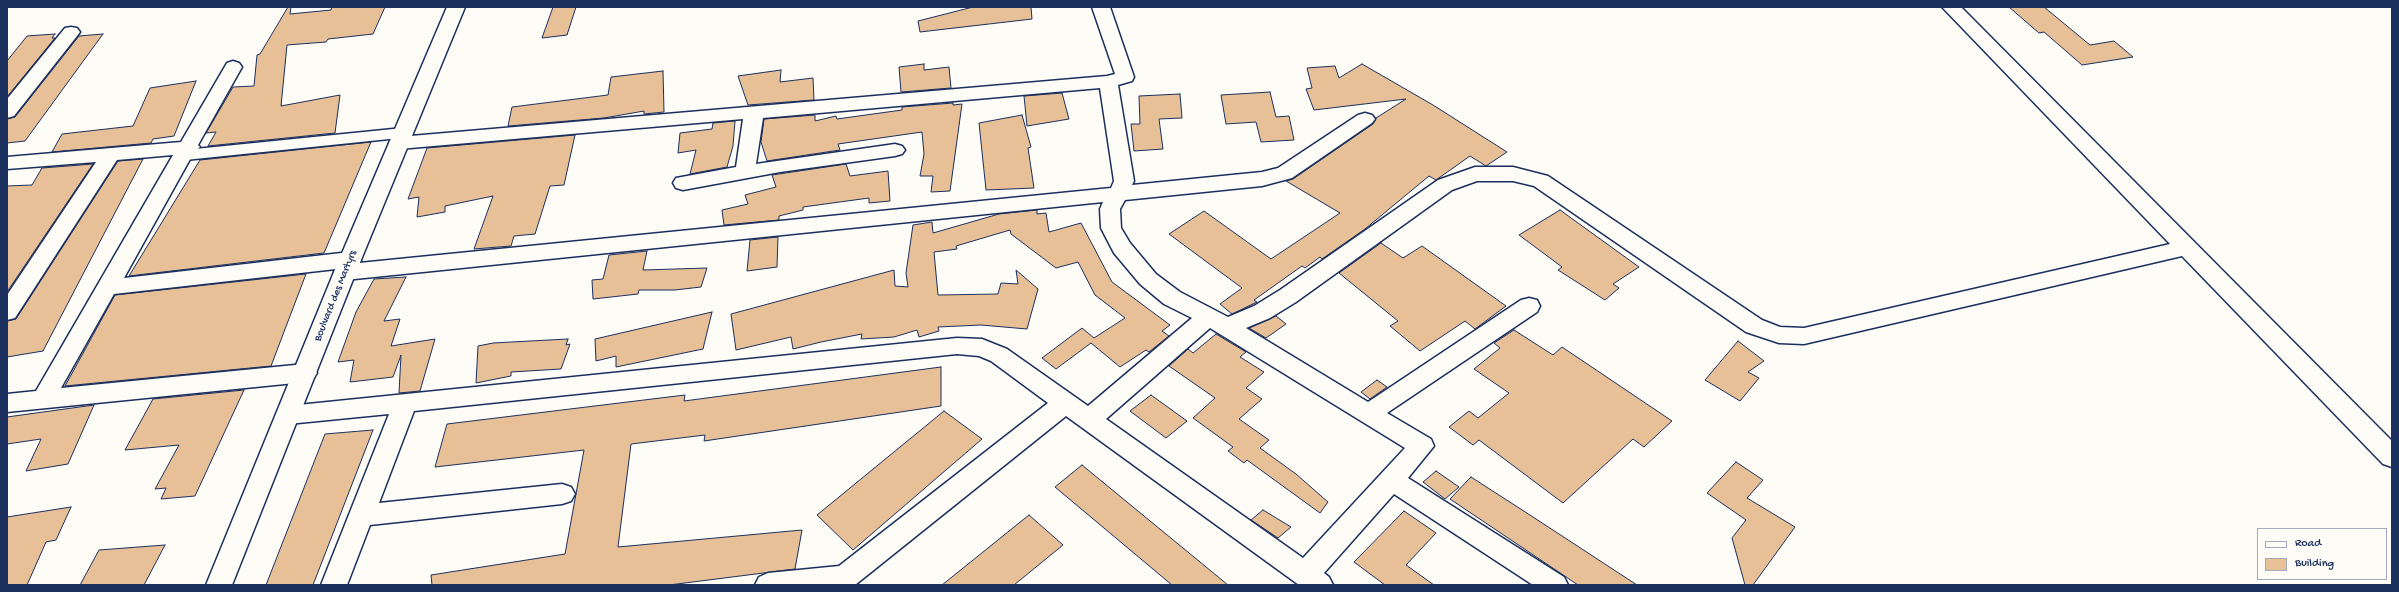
<!DOCTYPE html>
<style>
body{margin:0}
#map{position:relative;width:2399px;height:592px;overflow:hidden;background:#fdfcf7;font-family:"Gochi Hand",sans-serif}
canvas{display:block}
.frame{position:absolute;inset:0;border:8px solid #1b2f5e;pointer-events:none}
.legend{position:absolute;left:2257px;top:528px;width:130px;height:52px;box-sizing:border-box;background:#fdfcf7;border:1px solid #a3aaba;margin:0;padding:5px 7px;list-style:none;font-size:12px;color:#1b2f5e}
.legend li{display:flex;align-items:center;gap:8px;height:20px}
.legend b{width:20px;border:1px solid #a3aaba}
</style>
<div id="map">
<canvas width="2399" height="592"></canvas>
<div class="frame"></div>
<ul class="legend">
<li><b style="height:5px;background:#fdfcf7"></b>Road</li>
<li><b style="height:11px;background:#e7c097"></b>Building</li>
</ul>
</div>
<script>
const context = document.querySelector('canvas').getContext('2d');
context.lineJoin = 'round';
function paint(path, color) {
  context.fillStyle = color;
  context.fill(path, 'evenodd');
}
function poly(rows) {
  const path = new Path2D();
  for (const r of rows) {
    path.moveTo(r[0], r[1]);
    for (let i = 2; i < r.length; i += 2) path.lineTo(r[i], r[i + 1]);
  }
  return path;
}
function trace(path, color, width, dash) {
  context.strokeStyle = color;
  context.lineWidth = width;
  context.lineCap = dash ? 'butt' : 'round';
  context.setLineDash(dash || []);
  context.stroke(path);
}
function label(font, color, halo, rows, align = 'center') {
  context.font = font + ' "Gochi Hand",sans-serif';
  context.lineWidth = 3;
  context.setLineDash([]);
  context.textBaseline = 'middle';
  context.strokeStyle = halo;
  context.fillStyle = color;
  for (const [text, x, y, turn = 0] of rows) {
    context.save();
    context.translate(x, y);
    context.rotate((+turn || 0) * Math.PI / 180);
    context.textAlign = isNaN(turn) ? turn : align;
    if (halo) context.strokeText(text, 0, 0);
    context.fillText(text, 0, 0);
    context.restore();
  }
}
const building = poly([
 [288,7,291,7,290,14,331,10,332,7,385,7,373,34,328,39,326,42,287,45,281,106,340,95,335,133,208,146,216,132,206,133,233,87,254,86,257,55,260,54,288,7],
 [553,7,576,7,567,35,542,38,553,7],
 [973,7,1031,7,1032,19,920,32,918,21,973,7],
 [2009,7,2044,7,2090,45,2114,41,2133,57,2082,65,2044,32,2039,33,2009,7],
 [55,34,52,38,55,38,7,97,7,61,27,36,55,34],
 [103,34,25,141,7,143,7,119,15,117,79,36,103,34],
 [924,64,924,70,949,67,951,88,901,92,899,67,924,64],
 [1362,64,1433,105,1507,152,1486,166,1470,156,1436,180,1429,176,1365,229,1322,259,1320,257,1305,268,1302,266,1254,300,1257,302,1232,314,1220,304,1242,288,1169,234,1204,211,1271,259,1340,213,1286,181,1293,179,1373,124,1376,118,1406,99,1314,110,1306,89,1312,88,1307,68,1335,66,1339,78,1362,64],
 [781,70,780,82,813,78,814,100,748,105,738,76,781,70],
 [663,71,664,112,644,114,644,111,604,118,508,126,512,107,608,95,611,77,663,71],
 [196,81,174,136,153,139,151,143,52,152,62,134,133,126,150,88,196,81],
 [1270,92,1276,117,1289,116,1294,140,1261,142,1256,122,1226,124,1221,95,1270,92],
 [1062,93,1069,119,1027,126,1024,96,1062,93],
 [1180,94,1182,118,1159,119,1163,149,1134,151,1131,124,1140,124,1139,96,1180,94],
 [953,103,953,105,962,104,950,191,931,192,933,176,920,176,924,154,922,132,838,144,840,150,767,161,761,142,764,119,815,115,815,121,836,116,837,119,902,110,902,107,953,103],
 [1022,115,1031,147,1028,148,1034,188,986,190,979,123,1022,115],
 [735,121,733,146,727,167,690,174,696,150,678,153,680,133,712,129,713,123,735,121],
 [575,135,564,185,550,186,535,234,514,236,511,246,474,249,493,196,445,206,445,212,417,217,419,197,408,199,427,148,575,135],
 [371,142,324,253,129,276,200,160,371,142],
 [143,159,43,351,7,357,7,321,16,319,118,161,143,159],
 [93,164,7,292,7,186,32,185,42,168,93,164],
 [846,164,850,176,888,171,890,201,869,203,869,198,803,207,803,210,779,216,779,220,724,225,722,210,748,204,745,195,776,187,772,175,846,164],
 [1037,210,1037,214,1046,213,1049,232,1081,223,1112,282,1170,325,1162,331,1169,336,1149,352,1146,350,1120,367,1091,343,1056,369,1042,358,1082,328,1094,338,1125,318,1095,295,1078,262,1056,268,1011,234,1010,230,956,246,957,249,934,252,938,295,998,294,1001,283,1018,284,1016,270,1038,289,1027,329,981,325,938,327,939,331,919,337,917,330,894,337,861,339,862,334,821,342,793,349,791,337,736,350,731,314,894,270,895,286,908,287,906,273,913,225,932,222,933,233,999,214,1037,210],
 [1560,210,1639,267,1613,284,1619,288,1605,300,1558,270,1562,267,1519,235,1560,210],
 [778,237,777,267,747,271,750,240,778,237],
 [1381,243,1403,258,1422,246,1506,306,1475,329,1465,321,1420,351,1390,326,1398,321,1339,273,1381,243],
 [647,251,643,270,707,268,701,287,675,290,639,290,638,294,593,299,592,280,603,279,609,255,647,251],
 [306,274,271,366,65,386,115,295,306,274],
 [406,277,384,321,400,319,391,346,435,339,420,391,399,393,401,355,393,377,350,382,354,360,338,362,356,312,374,279,406,277],
 [712,312,703,349,616,367,616,356,596,361,595,339,712,312],
 [1276,316,1286,324,1266,338,1249,328,1276,316],
 [1514,330,1553,355,1562,347,1672,421,1644,447,1633,439,1563,503,1479,440,1473,445,1449,427,1469,411,1478,418,1509,393,1474,369,1500,348,1494,343,1514,330],
 [1216,334,1246,352,1240,357,1264,372,1246,388,1262,399,1239,419,1269,440,1260,448,1296,474,1328,502,1320,513,1247,460,1244,463,1228,451,1233,447,1193,418,1215,398,1169,366,1188,349,1193,353,1216,334],
 [568,339,566,345,570,344,561,369,511,372,511,376,476,383,478,346,493,343,568,339],
 [1738,341,1764,361,1748,372,1759,378,1740,401,1705,380,1738,341],
 [941,367,941,406,704,441,705,435,631,444,618,547,802,530,795,569,669,585,432,585,431,575,565,554,584,450,435,467,447,424,685,395,684,401,941,367],
 [1377,380,1387,387,1370,399,1361,392,1377,380],
 [244,390,195,496,161,499,166,488,155,489,179,445,125,450,153,399,244,390],
 [1151,395,1187,421,1166,438,1130,411,1151,395],
 [94,405,68,464,26,471,41,439,7,444,7,417,94,405],
 [944,411,982,439,853,550,817,515,944,411],
 [373,430,313,585,266,585,325,434,373,430],
 [1736,462,1763,480,1747,498,1795,527,1753,585,1745,585,1732,538,1746,520,1707,493,1736,462],
 [1082,465,1228,585,1172,585,1055,487,1082,465],
 [1436,471,1459,487,1445,499,1423,482,1436,471],
 [1471,477,1533,517,1637,585,1578,585,1450,499,1471,477],
 [71,507,56,540,46,542,27,585,7,585,7,517,71,507],
 [1263,510,1291,527,1278,538,1251,520,1263,510],
 [1404,511,1436,533,1406,565,1434,585,1385,585,1354,562,1404,511],
 [1029,515,1063,545,1014,585,942,585,1029,515],
 [165,545,144,585,80,585,99,550,165,545]
]);
paint(building, '#e7c097');
trace(building, '#1b2f5e', 1);
const pedestrian = poly([
 [403,128,409,129,411,133,409,137,185,160,179,159,177,155,179,151,185,150,403,128]
]);
const minor = poly([
 [1092,7,1110,7,1134,77,1132,81,1118,85,1134,181,1132,185,1262,172,1278,168,1358,115,1365,113,1372,115,1375,119,1372,123,1292,178,1262,186,1125,200,1120,209,1121,228,1130,243,1156,274,1180,292,1228,317,1254,306,1280,290,1438,180,1475,167,1513,167,1548,176,1762,320,1780,327,1804,328,2170,244,1942,7,1961,7,2392,441,2392,467,2383,464,2182,256,1804,344,1779,343,1746,332,1534,186,1513,181,1477,181,1452,190,1296,302,1270,318,1246,328,1368,402,1521,300,1529,298,1537,300,1540,306,1537,312,1387,413,1431,439,1434,446,1408,478,1564,577,1568,585,1533,585,1394,494,1324,573,1329,577,1333,585,1299,585,1066,416,855,585,755,585,759,577,768,573,839,566,1048,403,991,361,979,356,957,354,414,411,379,503,562,484,571,487,575,494,571,501,562,504,370,525,347,585,321,585,389,414,288,424,280,422,276,415,280,408,288,406,957,338,982,339,1007,349,1088,406,1192,318,1164,304,1140,284,1114,253,1101,228,1100,209,1103,202,345,280,337,277,334,272,336,269,114,294,61,388,305,364,313,367,317,373,313,379,305,382,7,412,7,394,36,391,173,155,117,160,15,318,7,320,7,295,96,162,7,169,7,157,181,142,227,63,233,61,239,63,242,67,198,145,200,147,194,152,124,278,350,252,358,255,361,260,359,263,1111,188,1114,181,1100,88,763,118,756,164,895,144,902,146,905,150,902,154,895,156,780,172,683,190,676,188,673,183,676,178,736,167,743,119,399,149,392,147,389,143,392,139,399,137,1107,76,1115,74,1092,7],
 [1210,328,1405,448,1303,558,1106,419,1210,328],
 [71,27,77,28,80,32,77,36,14,116,7,118,7,99,65,28,71,27]
]);
const tertiary = poly([
 [447,7,465,7,356,272,232,585,206,585,334,272,447,7]
]);
trace(pedestrian, '#1b2f5e', 3);
trace(minor, '#1b2f5e', 3);
trace(tertiary, '#1b2f5e', 3);
paint(pedestrian, '#fdfcf7');
paint(minor, '#fdfcf7');
paint(tertiary, '#fdfcf7');
label('11px', '#1b2f5e', '#fdfcf7', [
 ["Boulvard des Martyrs",336,296,-68]
]);
</script>
